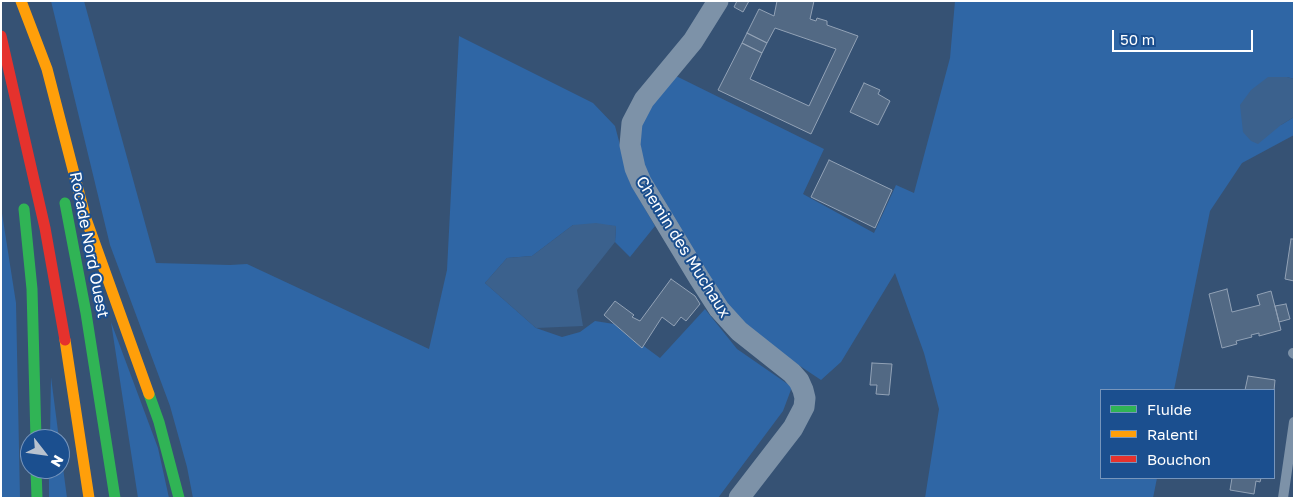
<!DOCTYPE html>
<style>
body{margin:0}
#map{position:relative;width:1295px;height:499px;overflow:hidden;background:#365274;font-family:"Golos Text",sans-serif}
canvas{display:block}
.frame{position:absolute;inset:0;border:2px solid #fff;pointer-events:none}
.legend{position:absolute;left:1100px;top:389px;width:175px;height:90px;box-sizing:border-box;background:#1b4f8f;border:1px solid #7695bc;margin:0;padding:6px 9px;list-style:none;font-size:15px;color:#fff}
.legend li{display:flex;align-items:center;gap:10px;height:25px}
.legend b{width:25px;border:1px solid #7695bc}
.north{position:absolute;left:20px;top:429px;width:50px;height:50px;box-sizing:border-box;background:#1b4f8f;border:1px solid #7695bc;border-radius:50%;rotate:120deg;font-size:14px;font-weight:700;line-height:20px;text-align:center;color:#fff}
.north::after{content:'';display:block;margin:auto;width:18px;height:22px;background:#b9c2ce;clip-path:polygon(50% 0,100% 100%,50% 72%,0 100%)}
.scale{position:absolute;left:1112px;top:30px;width:141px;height:22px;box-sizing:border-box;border:2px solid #fff;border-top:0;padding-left:6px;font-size:15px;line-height:18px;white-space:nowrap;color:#fff;-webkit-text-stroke:4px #1b4f8f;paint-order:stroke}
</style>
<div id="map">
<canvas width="1295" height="499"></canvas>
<div class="frame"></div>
<ul class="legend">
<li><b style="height:6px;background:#30b455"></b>Fluide</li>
<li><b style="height:6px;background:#ff9f0a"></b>Ralenti</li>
<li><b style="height:6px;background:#e5322d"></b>Bouchon</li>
</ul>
<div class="north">N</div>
<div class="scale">50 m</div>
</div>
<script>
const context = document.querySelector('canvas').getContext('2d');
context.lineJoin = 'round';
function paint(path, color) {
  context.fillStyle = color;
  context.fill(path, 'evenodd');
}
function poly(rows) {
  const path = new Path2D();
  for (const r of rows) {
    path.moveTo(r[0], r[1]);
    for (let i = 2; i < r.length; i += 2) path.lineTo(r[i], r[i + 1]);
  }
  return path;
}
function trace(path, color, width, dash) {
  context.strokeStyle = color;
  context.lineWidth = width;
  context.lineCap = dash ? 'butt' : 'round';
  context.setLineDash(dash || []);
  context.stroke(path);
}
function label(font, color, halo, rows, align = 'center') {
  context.font = font + ' "Golos Text",sans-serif';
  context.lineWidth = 4;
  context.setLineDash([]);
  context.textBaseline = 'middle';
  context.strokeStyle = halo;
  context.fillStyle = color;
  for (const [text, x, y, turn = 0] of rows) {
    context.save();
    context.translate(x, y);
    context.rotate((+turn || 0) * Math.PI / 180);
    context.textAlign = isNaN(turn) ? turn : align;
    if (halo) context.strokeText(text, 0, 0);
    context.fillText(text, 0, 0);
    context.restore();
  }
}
paint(poly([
 [51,1,84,1,156,263,230,265,247,264,429,349,447,270,459,36,593,103,615,126,630,183,655,226,630,257,615,242,616,226,573,225,532,256,507,258,485,283,536,328,562,337,580,332,595,321,614,324,660,358,705,309,737,349,792,387,783,411,718,498,193,498,187,467,170,406,110,245],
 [955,1,1294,1,1294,79,1287,77,1281,125,1294,117,1294,135,1242,163,1210,211,1174,390,1101,390,1101,478,1157,478,1153,498,925,498,939,409,924,353,895,273,841,362,821,380,752,334,737,319,648,183,637,130,646,109,676,76,824,149,803,194,874,233,896,185,914,193,950,58],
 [1,207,16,303,20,498,1,498],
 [111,322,158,448,169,498,138,498],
 [51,377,59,439,50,439],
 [60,445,67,498,49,498,49,469,60,469]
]), '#2f66a5');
paint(poly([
 [1268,77,1287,77,1294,79,1294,117,1281,125,1258,144,1251,141,1243,132,1240,105,1251,90],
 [596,223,616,226,615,242,577,290,583,326,536,328,485,283,507,258,532,256,573,225]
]), '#3b618d');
const building = poly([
 [737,1,749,1,743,12,734,7,737,1],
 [777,1,814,1,810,19,816,21,817,18,827,21,827,25,858,36,811,134,718,90,742,43,762,53,750,79,809,106,836,49,775,28,767,43,747,33,759,9,774,16,777,1],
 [747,33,767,43,762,53,742,43,747,33],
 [864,83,880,90,878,94,890,101,878,125,850,112,864,83],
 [829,160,892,190,875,228,811,197,829,160],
 [1291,239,1294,239,1294,281,1285,279,1291,239],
 [671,279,695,296,700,304,686,321,681,317,674,326,662,317,642,348,604,315,615,301,634,315,632,317,640,321,671,279],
 [1227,289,1232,312,1260,305,1257,295,1271,291,1281,330,1259,336,1259,333,1251,335,1252,337,1236,341,1237,344,1222,348,1209,294,1227,289],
 [1286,304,1290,319,1279,322,1275,306,1286,304],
 [872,363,892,364,889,395,876,394,877,385,870,385,872,363],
 [1248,376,1275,380,1274,391,1245,390,1248,376],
 [1232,478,1261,478,1260,482,1256,481,1254,494,1230,490,1232,478]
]);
paint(building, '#526984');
trace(building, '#92a2b6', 1);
trace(poly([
 [1293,353,1294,354],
 [1283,498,1294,422]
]), '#7d92a8', 10);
trace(poly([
 [718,1,693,41,644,100,632,123,630,145,635,168,641,182,699,278,719,309,739,331,792,373,799,381,803,390,805,398,804,407,793,428,739,498]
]), '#7d92a8', 21);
trace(poly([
 [65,203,86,313,115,498],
 [24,209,32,289,36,439],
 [149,394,159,422,179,498],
 [36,469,37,498]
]), '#30b455', 11);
trace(poly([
 [21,1,47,69,85,216,149,394],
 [65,340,89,498]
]), '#ff9f0a', 11);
trace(poly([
 [1,36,45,228,65,340]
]), '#e5322d', 11);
label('16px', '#fff', '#1b4f8f', [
 ["Rocade Nord Ouest",89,245,79],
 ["Chemin des Muchaux",683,247,58]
]);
</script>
